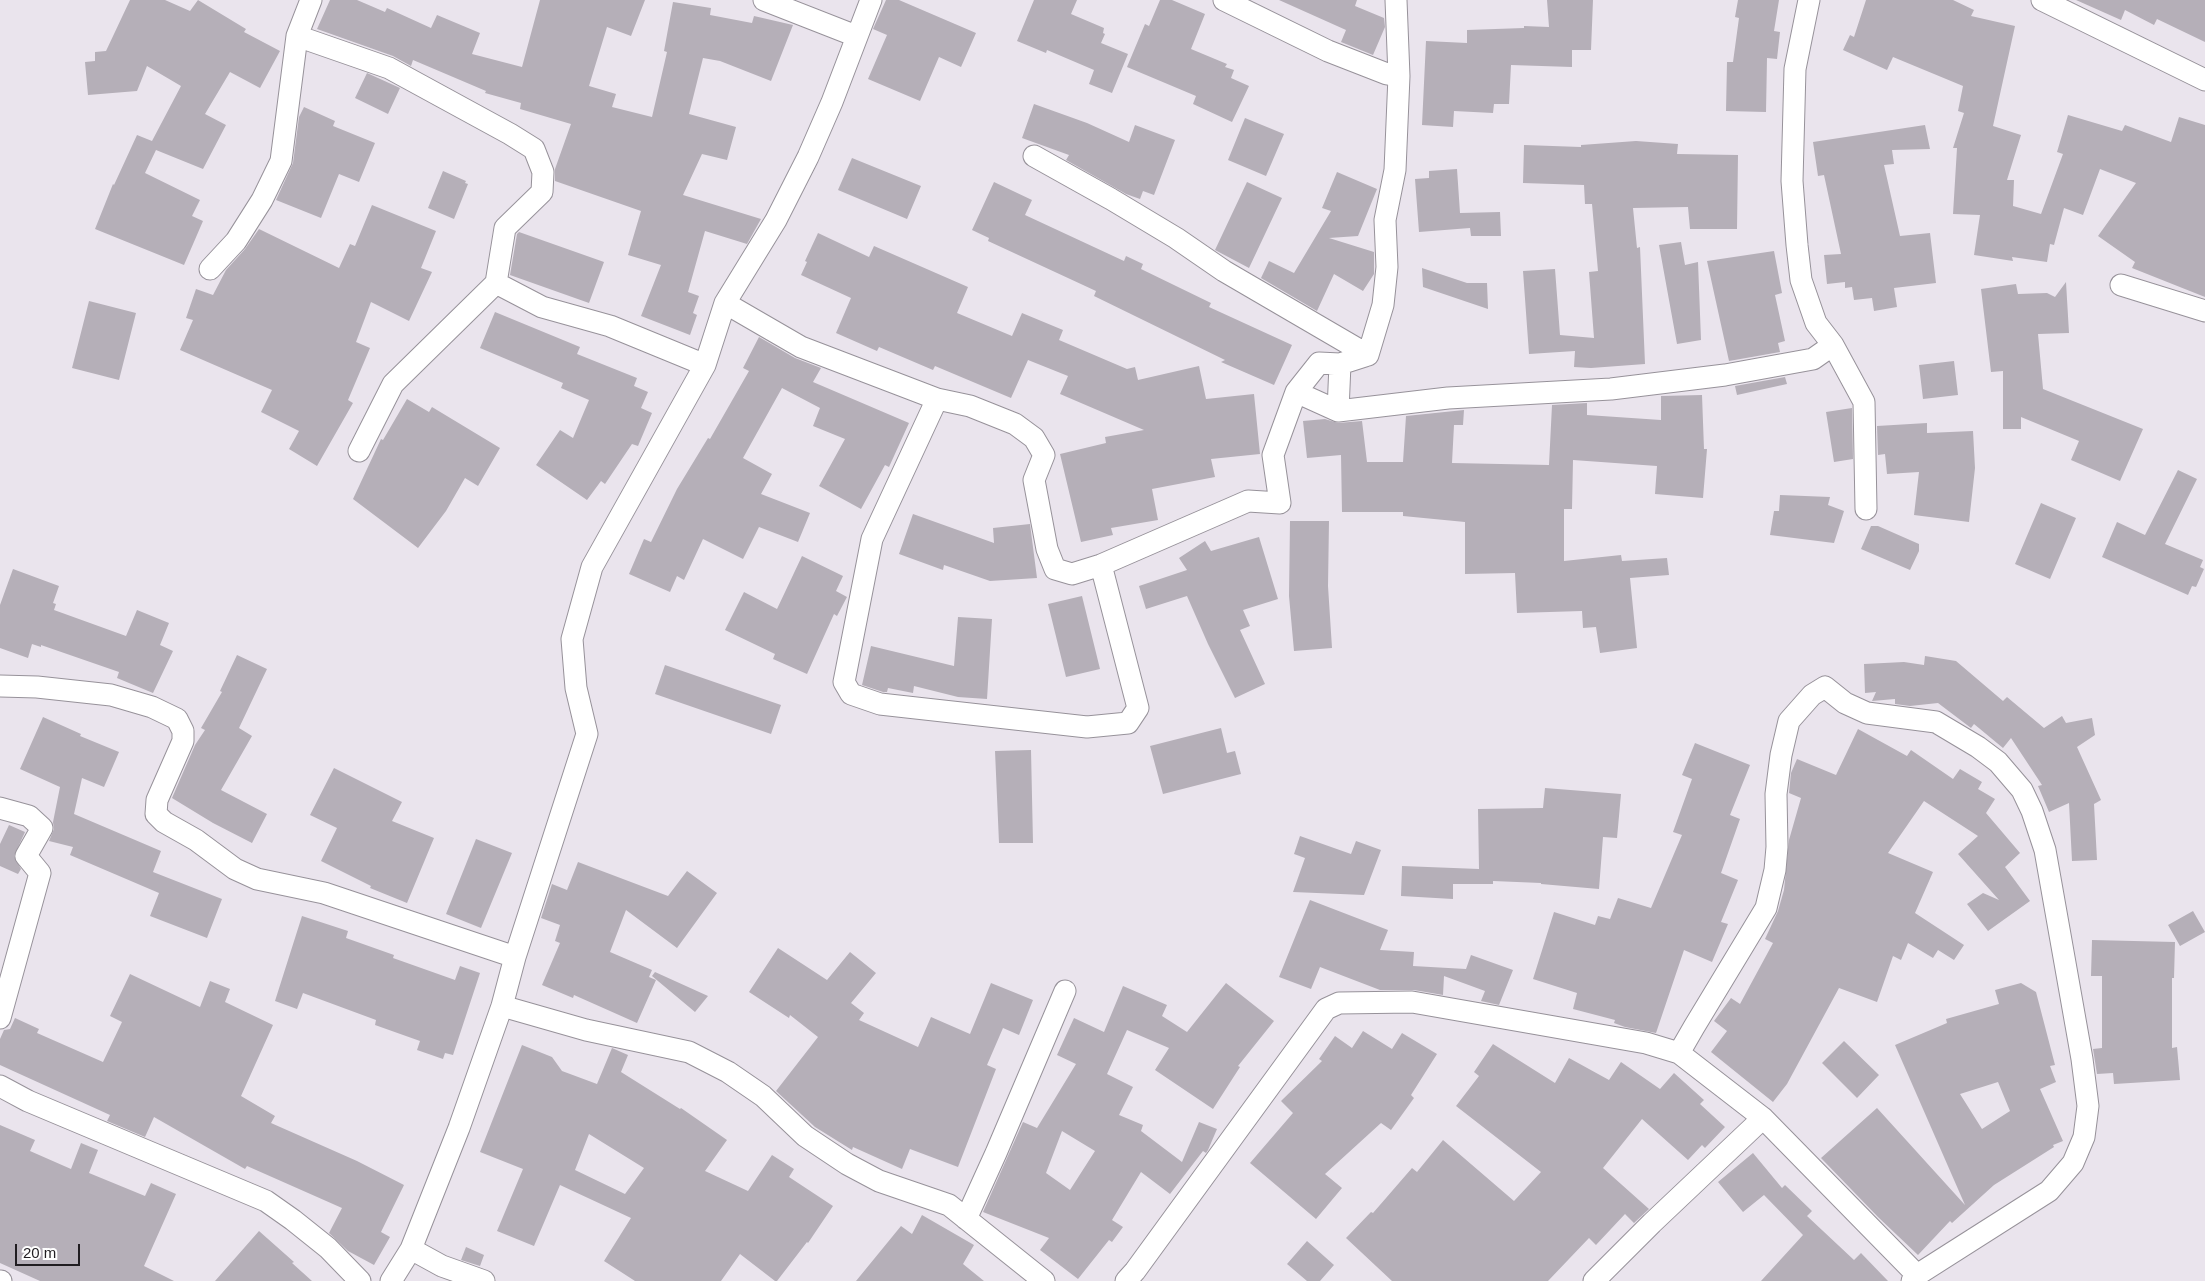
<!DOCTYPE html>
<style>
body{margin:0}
#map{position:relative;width:2205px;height:1281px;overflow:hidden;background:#eae4ed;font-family:Arial,sans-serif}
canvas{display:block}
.scale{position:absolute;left:15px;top:1244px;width:65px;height:22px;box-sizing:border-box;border:2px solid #201d21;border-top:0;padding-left:6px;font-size:15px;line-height:18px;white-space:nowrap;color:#201d21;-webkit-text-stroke:4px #fff;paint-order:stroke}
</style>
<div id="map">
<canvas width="2205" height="1281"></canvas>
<div class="scale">20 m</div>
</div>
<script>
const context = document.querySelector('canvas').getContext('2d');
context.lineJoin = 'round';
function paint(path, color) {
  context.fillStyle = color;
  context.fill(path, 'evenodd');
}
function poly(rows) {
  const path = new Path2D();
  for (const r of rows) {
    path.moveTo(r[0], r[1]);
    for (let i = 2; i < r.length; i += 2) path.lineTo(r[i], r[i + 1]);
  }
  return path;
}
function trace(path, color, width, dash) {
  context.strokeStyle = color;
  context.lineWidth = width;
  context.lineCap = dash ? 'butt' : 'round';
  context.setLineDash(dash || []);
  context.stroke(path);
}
paint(poly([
 [130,0,165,0,190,11,198,0,246,29,244,32,280,51,260,88,230,72,205,114,226,125,203,169,156,150,145,173,200,200,192,216,203,221,184,265,95,229,113,184,114,185,137,135,152,141,181,86,147,66,137,91,88,95,85,62,95,61,95,52,106,51],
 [330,0,357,0,385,12,387,8,431,28,437,15,480,33,472,54,522,67,540,0,645,0,631,36,607,27,589,86,616,94,612,107,652,117,667,52,664,51,673,2,711,8,710,15,752,23,754,16,793,25,771,81,720,61,703,58,689,114,736,127,727,160,702,154,683,195,761,219,747,244,705,231,688,292,699,296,693,313,697,315,690,335,641,316,661,265,628,255,641,211,555,181,555,169,571,124,520,109,521,103,485,93,486,91,413,60,411,66,393,56,317,29],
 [886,0,899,0,976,33,961,67,939,57,920,101,868,79,887,35,873,29],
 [1034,0,1077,0,1071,14,1104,28,1103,33,1105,34,1101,43,1128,54,1112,93,1089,84,1094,70,1047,50,1046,53,1017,41],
 [1160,0,1172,0,1205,14,1191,49,1227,64,1225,67,1234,70,1231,78,1249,86,1232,122,1193,104,1196,96,1127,67,1145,24,1149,26],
 [1279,0,1357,0,1355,6,1384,18,1385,27,1373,55,1341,42,1346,30],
 [1547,0,1593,0,1591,50,1572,50,1572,67,1511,65,1509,104,1494,104,1493,113,1454,111,1453,127,1422,125,1426,41,1467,43,1467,30,1524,28,1524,26,1549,27],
 [1738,0,1779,0,1774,31,1780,32,1777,59,1767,58,1766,112,1726,111,1727,62,1733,62,1739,18,1735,17],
 [1866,0,1953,0,1974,10,1971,16,2015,26,1993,126,2021,135,2007,180,2014,180,2013,206,2041,214,2063,154,2057,152,2068,115,2122,131,2125,125,2171,142,2179,117,2205,125,2205,297,2132,268,2135,262,2098,236,2136,183,2100,169,2083,215,2064,208,2054,245,2050,244,2047,262,2012,257,2013,261,1974,255,1980,215,1953,214,1957,148,1953,148,1964,113,1958,111,1963,86,1893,57,1887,70,1843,50,1850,35,1854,37],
 [2076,0,2205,0,2205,42,2157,19,2154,25,2125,10,2121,20],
 [367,73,400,88,388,114,355,98],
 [1034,104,1087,123,1129,142,1135,125,1175,140,1154,195,1143,191,1140,199,1126,194,1066,160,1069,155,1022,138],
 [304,107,335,121,333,126,375,143,359,182,339,174,321,218,276,200,293,163,299,117],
 [1245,118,1284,134,1266,176,1228,160],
 [1925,125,1930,149,1892,150,1894,164,1884,165,1900,236,1930,233,1936,283,1894,288,1897,307,1874,311,1872,298,1854,300,1852,287,1845,288,1845,282,1827,284,1824,255,1841,254,1824,175,1818,176,1813,142],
 [1636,141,1678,144,1677,154,1738,155,1737,229,1690,229,1688,207,1633,208,1637,248,1640,247,1645,364,1591,368,1574,367,1575,351,1529,354,1523,271,1555,269,1560,335,1594,338,1589,272,1598,271,1592,204,1585,204,1584,185,1523,183,1524,145,1581,147,1581,145],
 [852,158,921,186,907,219,838,190],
 [1457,169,1460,213,1500,212,1501,236,1471,236,1470,228,1419,232,1415,179,1429,178,1429,171],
 [443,171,466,181,465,183,468,184,454,219,428,208],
 [1337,172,1377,189,1358,236,1329,238,1374,252,1374,274,1363,291,1334,274,1317,311,1261,278,1269,261,1294,273,1331,211,1322,208],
 [994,182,1032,200,1025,215,1124,261,1126,256,1143,264,1141,269,1211,303,1209,307,1292,345,1274,385,1221,362,1225,360,1094,296,1096,291,988,241,989,238,972,230],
 [1247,182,1282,198,1249,268,1215,250],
 [372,205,436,231,421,268,432,272,409,321,371,302,356,342,370,348,348,400,353,403,317,466,289,449,299,431,261,412,272,390,180,350,193,320,186,318,196,289,213,295,226,270,245,249,259,229,339,268,350,244,355,246],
 [519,232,604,262,589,303,510,275,517,234],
 [818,233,869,257,874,246,968,287,957,313,1012,336,1022,313,1063,330,1059,340,1127,369,1135,367,1138,380,1199,366,1206,399,1254,394,1260,454,1211,459,1215,477,1152,489,1158,520,1111,528,1113,535,1081,542,1060,454,1106,443,1105,437,1144,430,1060,394,1068,376,1028,360,1011,398,935,366,933,370,879,347,877,351,836,333,851,298,801,275,807,262,805,261],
 [1681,242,1685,265,1698,262,1701,340,1677,344,1659,245],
 [1774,251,1782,293,1775,295,1785,341,1778,343,1780,352,1729,361,1707,261],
 [1422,268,1467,283,1487,283,1488,309,1423,287],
 [2066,282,2069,333,2038,334,2043,389,2143,429,2120,481,2071,460,2079,441,2021,417,2021,429,2003,429,2003,371,1991,372,1981,289,2016,284,2018,294,2047,293,2055,297],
 [89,301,136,313,119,380,72,368],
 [495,312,580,347,577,354,637,378,634,386,648,392,641,408,652,413,638,446,632,444,605,484,601,481,587,500,536,465,560,430,573,438,589,400,561,388,563,383,480,348],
 [759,337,795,358,821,368,813,382,909,423,889,467,885,465,861,509,819,486,845,439,813,426,820,408,782,388,743,458,772,474,761,494,810,513,798,542,759,527,743,559,703,539,684,580,677,576,670,592,629,574,644,539,651,542,677,489,708,438,710,439,749,371,743,368],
 [1954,361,1958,395,1923,399,1919,365],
 [1785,377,1787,384,1737,395,1735,386],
 [1702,395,1704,449,1707,449,1703,498,1655,494,1657,466,1573,460,1572,509,1564,509,1564,561,1621,555,1622,561,1667,558,1669,575,1630,578,1637,648,1600,653,1596,627,1583,628,1582,611,1517,613,1515,573,1465,574,1465,522,1403,516,1403,512,1342,512,1341,455,1307,458,1303,421,1325,419,1338,423,1362,421,1367,462,1403,462,1406,416,1464,410,1463,425,1454,425,1452,463,1549,465,1552,405,1587,403,1587,415,1661,420,1661,396],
 [407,399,429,412,432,407,500,448,478,486,465,478,446,511,418,548,353,499,381,439,383,440],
 [1852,408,1853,459,1834,462,1826,412],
 [1927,423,1927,433,1973,431,1975,468,1969,522,1914,515,1919,472,1887,474,1885,454,1878,455,1877,426],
 [2178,470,2197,479,2165,544,2203,560,2200,567,2204,569,2196,587,2192,586,2188,595,2102,557,2117,522,2145,535],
 [1780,495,1830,497,1828,505,1844,511,1834,543,1770,535,1774,511,1779,511],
 [2041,503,2076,518,2050,579,2015,564],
 [913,514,994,543,993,528,1030,524,1037,578,990,581,944,565,943,570,899,554],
 [1290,521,1329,521,1328,586,1332,648,1294,651,1289,596],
 [1871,526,1878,526,1919,544,1919,551,1910,570,1861,549],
 [1259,537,1278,599,1243,610,1250,626,1240,630,1265,684,1235,698,1208,644,1187,596,1146,609,1139,586,1187,570,1179,558,1205,541,1211,551],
 [802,556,843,576,836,591,847,597,837,616,834,614,807,674,773,659,775,654,725,630,744,592,777,609],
 [13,569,59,586,53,603,56,604,54,610,126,636,137,610,169,623,160,645,173,651,153,693,117,678,119,672,41,645,41,647,32,644,28,658,0,648,0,605],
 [1082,596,1100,669,1066,677,1048,604],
 [958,617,992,619,987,699,958,697,914,686,913,693,888,688,887,692,883,692,862,685,871,646,954,666],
 [237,655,267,669,239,728,252,736,221,790,267,814,252,843,213,823,172,798,195,745,205,730,201,728,222,692,220,691],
 [1925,656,1956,661,2003,701,2007,697,2044,728,2062,716,2066,723,2092,718,2095,735,2077,747,2101,800,2094,804,2097,860,2072,861,2069,803,2049,812,2038,786,2042,785,2011,738,2003,748,1974,724,1971,728,1938,703,1910,706,1895,704,1895,699,1872,701,1876,692,1865,693,1864,664,1904,662,1924,665],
 [665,665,781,705,771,734,655,694],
 [43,717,81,734,80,736,119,752,104,787,82,778,74,814,161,851,153,872,222,899,207,938,150,916,159,893,70,855,73,847,49,841,54,829,53,822,60,787,20,769],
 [1221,728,1227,753,1235,751,1241,774,1163,794,1150,746],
 [1858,729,1907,756,1911,750,1953,779,1960,769,1982,782,1978,789,1995,799,1986,813,2020,853,2005,867,2030,901,1988,931,1967,904,1983,893,1999,900,1958,854,1978,836,1924,801,1888,853,1933,872,1915,913,1964,945,1954,960,1938,950,1933,958,1908,943,1901,960,1893,956,1877,1002,1839,988,1787,1084,1773,1102,1711,1052,1727,1031,1714,1021,1731,998,1740,1004,1773,943,1765,939,1778,911,1784,890,1789,840,1801,798,1789,793,1791,773,1797,759,1836,775],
 [1695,743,1750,765,1730,815,1740,819,1721,873,1738,880,1721,922,1728,924,1712,962,1684,950,1656,1033,1625,1027,1614,1023,1615,1020,1573,1009,1577,993,1533,979,1554,912,1595,925,1598,916,1610,919,1618,898,1651,908,1682,835,1673,832,1692,779,1682,775],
 [1031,750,1033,843,999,843,995,751],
 [334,768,402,802,392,821,434,838,407,903,370,888,371,886,321,861,337,828,310,815],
 [1545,788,1621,794,1617,838,1603,837,1599,889,1541,884,1541,883,1493,881,1493,884,1453,884,1453,899,1401,896,1402,866,1479,869,1478,809,1543,808],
 [9,825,25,832,14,856,21,869,18,874,0,866,0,844],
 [1300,836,1351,854,1356,841,1381,850,1364,895,1293,892,1305,858,1294,854],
 [476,839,512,853,481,928,446,914],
 [578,862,668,896,687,871,717,893,677,948,626,910,610,952,652,970,649,977,656,980,637,1023,574,995,573,998,542,985,560,943,555,941,560,925,541,918,552,884,567,890],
 [1310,900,1388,930,1380,950,1414,952,1413,966,1466,969,1471,955,1513,970,1499,1005,1481,1001,1485,991,1444,976,1443,995,1414,990,1380,990,1320,967,1311,989,1279,977],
 [2193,911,2205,932,2180,946,2168,925],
 [302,916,348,931,346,938,394,955,393,958,455,980,460,966,480,973,453,1055,445,1053,443,1059,417,1050,420,1041,375,1025,376,1020,303,993,297,1009,275,1001],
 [2092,940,2175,942,2174,978,2172,978,2172,1048,2177,1047,2180,1080,2114,1084,2113,1073,2097,1074,2093,1049,2102,1048,2102,976,2091,976],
 [778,948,827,980,850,952,876,973,851,1003,864,1013,859,1020,918,1047,931,1017,970,1034,991,983,1033,1000,1019,1035,1003,1028,987,1065,996,1069,958,1167,910,1149,902,1169,853,1147,852,1150,815,1127,776,1091,818,1037,790,1015,789,1018,749,992],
 [655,972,708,996,695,1012,652,976],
 [130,974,200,1007,210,981,230,989,225,1002,273,1025,241,1096,275,1116,271,1123,357,1161,404,1185,381,1232,390,1237,374,1265,348,1251,329,1233,342,1208,247,1166,245,1169,154,1117,145,1137,107,1121,110,1115,0,1065,0,1039,4,1030,10,1029,15,1018,39,1029,37,1033,103,1062,122,1022,110,1016],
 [1226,983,1274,1021,1238,1066,1240,1067,1213,1109,1155,1070,1169,1048,1127,1030,1107,1074,1133,1087,1119,1115,1143,1125,1141,1131,1182,1162,1199,1122,1217,1129,1208,1150,1206,1153,1203,1151,1170,1194,1141,1172,1112,1220,1123,1227,1112,1242,1109,1240,1078,1279,1040,1250,1049,1238,983,1212,1023,1122,1037,1128,1076,1064,1057,1055,1074,1018,1104,1032,1123,986,1167,1005,1162,1016,1187,1032],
 [1062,1131,1095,1151,1070,1190,1046,1173],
 [2021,983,2036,992,2055,1065,2050,1066,2056,1082,2040,1089,2063,1141,2053,1145,2054,1147,1994,1185,1952,1223,1950,1221,1918,1255,1878,1217,1821,1158,1877,1108,1965,1205,1895,1045,1947,1023,1946,1019,1999,1004,1995,990],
 [1998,1082,2010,1111,1982,1129,1960,1094],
 [1363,1031,1392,1049,1402,1033,1437,1054,1411,1095,1414,1098,1391,1130,1381,1123,1325,1174,1342,1188,1316,1219,1250,1163,1293,1113,1281,1101,1322,1061,1319,1059,1335,1036,1352,1048],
 [1844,1041,1879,1075,1857,1098,1822,1063],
 [1493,1044,1555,1083,1569,1058,1609,1080,1621,1062,1660,1089,1674,1073,1704,1100,1700,1104,1725,1127,1705,1148,1702,1145,1688,1160,1642,1119,1603,1168,1649,1209,1634,1223,1625,1214,1596,1245,1589,1238,1548,1281,1392,1281,1346,1238,1371,1212,1373,1213,1412,1168,1417,1172,1443,1140,1514,1201,1541,1172,1456,1106,1479,1076,1474,1072],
 [522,1045,552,1057,562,1071,597,1084,612,1048,628,1055,621,1072,680,1109,681,1108,727,1140,705,1171,748,1191,772,1155,794,1169,789,1177,833,1206,808,1243,807,1242,777,1281,775,1281,740,1254,721,1281,635,1281,604,1261,631,1218,560,1185,534,1246,497,1231,523,1169,480,1152],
 [589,1134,644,1168,625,1194,575,1170],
 [0,1125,35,1140,30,1151,71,1169,81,1143,98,1150,89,1173,145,1196,151,1183,176,1194,144,1266,174,1281,40,1281,0,1263],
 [1753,1153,1782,1188,1785,1185,1812,1211,1807,1216,1854,1260,1861,1253,1888,1281,1761,1281,1803,1235,1764,1195,1743,1212,1718,1182],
 [922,1215,974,1245,963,1264,984,1281,856,1281,901,1226,912,1234],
 [259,1231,294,1262,292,1263,312,1281,215,1281],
 [1307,1241,1334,1265,1320,1281,1307,1281,1287,1264],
 [466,1247,484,1255,480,1266,461,1260]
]), '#b5afb8');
const minor = poly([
 [764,0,856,36],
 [1224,0,1328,51,1387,74,1399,76],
 [1809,0,1795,69,1792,181,1797,245,1801,280,1816,323,1833,345,1864,402,1866,509],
 [2042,0,2205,80],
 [297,36,389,68,510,134,534,149,543,172,542,192,505,228,496,283,393,384,359,451],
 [1034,156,1111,199,1176,238,1224,271,1368,355],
 [210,269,236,241,262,200,281,161,297,36,311,0],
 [496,283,542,307,610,326,705,365],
 [2121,285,2205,311],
 [725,303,801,347,937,399,970,406,1015,424,1034,438,1044,455,1034,480,1047,549,1055,569,1072,574,1101,565,1248,501,1280,503,1273,455,1296,392,1319,363,1340,364,1368,355],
 [1368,355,1383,305,1387,267,1385,220,1395,170,1399,76,1396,0],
 [1296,392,1338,411,1448,398,1611,389,1725,375,1813,359,1833,345],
 [937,399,872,539,844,682,851,694,880,704,1087,727,1128,723,1138,708,1101,565],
 [1338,411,1340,364],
 [0,686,37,687,111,695,152,707,177,719,183,731,183,741,157,800,156,814,164,822,196,840,235,869,257,879,324,893,515,957],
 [0,808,29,816,42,828,26,856,40,873,0,1018],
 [502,1006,586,1030,689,1052,728,1072,763,1096,805,1136,847,1164,879,1181,949,1205,1044,1281],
 [1679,1053,1694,1027,1766,908,1775,870,1777,847,1776,794,1781,755,1789,721,1812,695,1825,687,1845,703,1867,713,1936,722,1978,747,1998,762,2022,790,2032,811,2045,850,2082,1059,2088,1106,2084,1137,2073,1163,2049,1191,1917,1275,1912,1281],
 [0,1086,28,1101,266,1201,293,1220,328,1248,360,1281],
 [966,1219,996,1153,1065,991],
 [411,1249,442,1266,484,1281],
 [0,1281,1,1281],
 [391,1281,411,1249,459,1128,502,1006,515,957,587,734,576,688,572,639,592,567,705,365,725,303,776,220,808,157,832,102,871,0],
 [1126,1281,1135,1271,1326,1009,1339,1003,1412,1002,1646,1043,1679,1053,1763,1118,1917,1275],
 [1594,1281,1652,1223,1763,1118]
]);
trace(minor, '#97929a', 23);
trace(minor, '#fff', 21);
</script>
